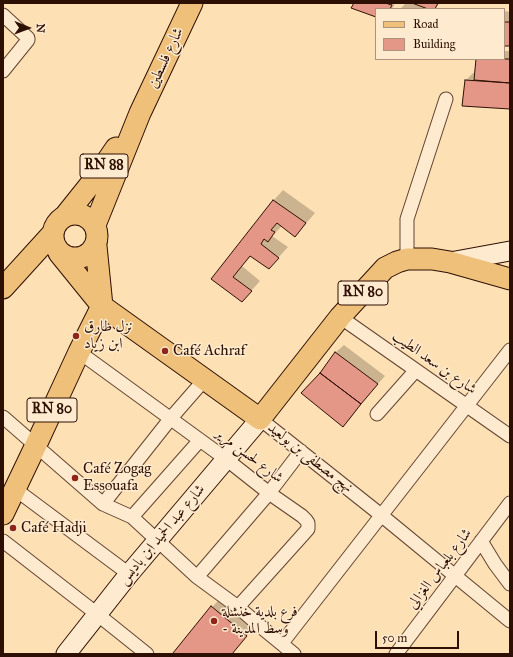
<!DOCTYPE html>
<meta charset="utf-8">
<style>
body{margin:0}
#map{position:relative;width:513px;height:657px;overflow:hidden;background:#fee0b5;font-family:"IM FELL Great Primer",serif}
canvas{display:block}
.frame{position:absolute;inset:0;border:4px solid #2e0f03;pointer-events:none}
.legend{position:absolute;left:375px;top:8px;width:130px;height:52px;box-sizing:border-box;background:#feebcf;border:1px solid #ab937d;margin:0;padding:5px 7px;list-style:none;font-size:12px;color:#2e0f03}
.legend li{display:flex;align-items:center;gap:8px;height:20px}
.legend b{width:20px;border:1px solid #ab937d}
.north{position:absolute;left:8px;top:8px;width:40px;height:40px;-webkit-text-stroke:3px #feebcf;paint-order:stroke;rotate:91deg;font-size:11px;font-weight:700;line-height:16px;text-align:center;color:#2e0f03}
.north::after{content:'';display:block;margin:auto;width:14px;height:18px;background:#2e0f03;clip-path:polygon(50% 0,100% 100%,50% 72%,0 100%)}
.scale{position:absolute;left:375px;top:631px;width:84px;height:18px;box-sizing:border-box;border:2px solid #2e0f03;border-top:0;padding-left:5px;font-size:12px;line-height:14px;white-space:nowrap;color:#2e0f03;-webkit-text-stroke:3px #feebcf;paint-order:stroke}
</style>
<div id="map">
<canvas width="513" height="657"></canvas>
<div class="frame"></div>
<ul class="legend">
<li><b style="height:5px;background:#efc07a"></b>Road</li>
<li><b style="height:11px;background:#e49787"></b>Building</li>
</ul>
<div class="north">N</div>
<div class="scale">50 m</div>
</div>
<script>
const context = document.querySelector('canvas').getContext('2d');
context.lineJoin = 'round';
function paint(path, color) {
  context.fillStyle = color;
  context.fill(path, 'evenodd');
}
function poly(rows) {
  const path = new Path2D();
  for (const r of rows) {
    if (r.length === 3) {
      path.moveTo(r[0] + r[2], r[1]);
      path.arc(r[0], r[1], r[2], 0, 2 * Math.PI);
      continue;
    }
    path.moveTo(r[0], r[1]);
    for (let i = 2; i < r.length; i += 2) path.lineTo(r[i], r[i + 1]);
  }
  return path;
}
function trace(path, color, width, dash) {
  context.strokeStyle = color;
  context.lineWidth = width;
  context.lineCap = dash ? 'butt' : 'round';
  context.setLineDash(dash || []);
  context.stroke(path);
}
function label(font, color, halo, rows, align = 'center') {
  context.font = font + ' "IM FELL Great Primer",Amiri,serif';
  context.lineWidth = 3;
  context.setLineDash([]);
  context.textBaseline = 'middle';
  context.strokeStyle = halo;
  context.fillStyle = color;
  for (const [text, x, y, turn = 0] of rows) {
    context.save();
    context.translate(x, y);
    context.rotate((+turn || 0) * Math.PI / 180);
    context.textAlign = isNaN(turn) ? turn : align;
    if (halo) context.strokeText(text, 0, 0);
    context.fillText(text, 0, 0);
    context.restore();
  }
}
paint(poly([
 [355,3,395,3,392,9,376,9,376,16],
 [406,3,440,3,434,9,400,9],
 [504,11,510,12,510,45,504,45],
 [504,51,510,51,510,108,466,80,473,73,475,73,477,59,504,59],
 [283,190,315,213,295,236,282,226,272,236,288,247,278,258,251,256,242,266,260,281,242,301,212,279,274,200],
 [344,345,385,376,368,395,350,419,343,426,320,373,336,352],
 [222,597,256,625,232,654,175,654,174,653,212,607]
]), '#0003');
const building = poly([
 [354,3,385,3,392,5,390,9,376,9,376,17,351,8,354,3],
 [412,3,438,3,435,9,428,9,412,3],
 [504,22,510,22,510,46,504,46,504,22],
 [476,59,510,59,510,83,474,80,476,59],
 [465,80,510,83,510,109,462,106,465,80],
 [273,200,306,223,295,237,277,223,271,230,275,232,268,242,264,239,261,244,279,258,269,269,250,256,233,277,252,291,242,302,211,279,273,200],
 [335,352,378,384,361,404,320,373,335,352],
 [320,373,361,404,343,427,301,393,320,373],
 [211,606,247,636,232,654,174,654,173,653,211,606]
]);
paint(building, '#e49787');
trace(building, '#2e0f03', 1);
const street = poly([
 [3,15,28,38,28,40,3,71],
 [407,259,407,219,446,99],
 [340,317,510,436],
 [79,352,226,459,269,493,302,516,306,520,308,523,308,529,300,538,238,607],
 [377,414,416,370],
 [3,417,103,504,132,517,197,577,238,607,266,631,294,654],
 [260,419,381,515,510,621],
 [15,489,129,574],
 [103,504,171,418,205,379],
 [132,517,200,440],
 [3,541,97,614,147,654],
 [481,541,495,564,510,584],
 [197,577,269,493,301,451],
 [282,643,510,350],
 [396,654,510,503]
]);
const secondary = poly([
 [450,262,510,251],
 [66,654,129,574,260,419]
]);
const primary = poly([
 [75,236,22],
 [65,216,97,176,116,148],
 [95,225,140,113,192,3],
 [96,246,102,306],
 [59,253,102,306,260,419,340,317,385,268,397,262,407,259,432,259,450,262,510,279],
 [3,288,53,233],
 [3,514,36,445,79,352,102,306]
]);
trace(street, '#624330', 15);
trace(secondary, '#2e0f03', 21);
trace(primary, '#2e0f03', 23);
trace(street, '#feebcf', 13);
trace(secondary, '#feebcf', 19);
trace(primary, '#efc07a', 21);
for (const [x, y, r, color] of [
 [76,336,4,"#8f2418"],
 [165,351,4,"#8f2418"],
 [75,478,4,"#8f2418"],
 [13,528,4,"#8f2418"],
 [214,621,4,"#8f2418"]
]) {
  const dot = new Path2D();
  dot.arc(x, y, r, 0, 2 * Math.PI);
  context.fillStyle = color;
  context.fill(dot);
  trace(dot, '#feebcf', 1.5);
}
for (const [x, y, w] of [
 [104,166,48],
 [363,293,50],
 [52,410,50]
]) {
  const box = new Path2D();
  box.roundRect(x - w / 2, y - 12, w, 24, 3);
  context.fillStyle = '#feebcf';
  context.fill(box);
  trace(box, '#2e0f03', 1);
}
label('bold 14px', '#2e0f03', null, [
 ["RN 88",104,166],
 ["RN 80",363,293],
 ["RN 80",52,410]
]);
label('15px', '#2e0f03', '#feebcf', [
 ["شارع فلسطين",166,58,-65],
 ["شارع بن سعد الطيب",434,363,35],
 ["شارع لحسن مرير",249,456,37],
 ["نهج مصطفى بن بولعيد",310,458,38],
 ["شارع عبد الحميد ابن باديس",162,535,-50],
 ["شارع بلعباس الغزالي",440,569,-53]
]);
label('15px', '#2e0f03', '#feebcf', [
 ["نزل طارق",84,327],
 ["ابن زياد",84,344],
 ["Café Achraf",173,351],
 ["Café Zogag",83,469],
 ["Essouafa",83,486],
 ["Café Hadji",21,528],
 ["فرع بلدية خنشلة",222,612],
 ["- وسط المدينة",222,629]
], 'left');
</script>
